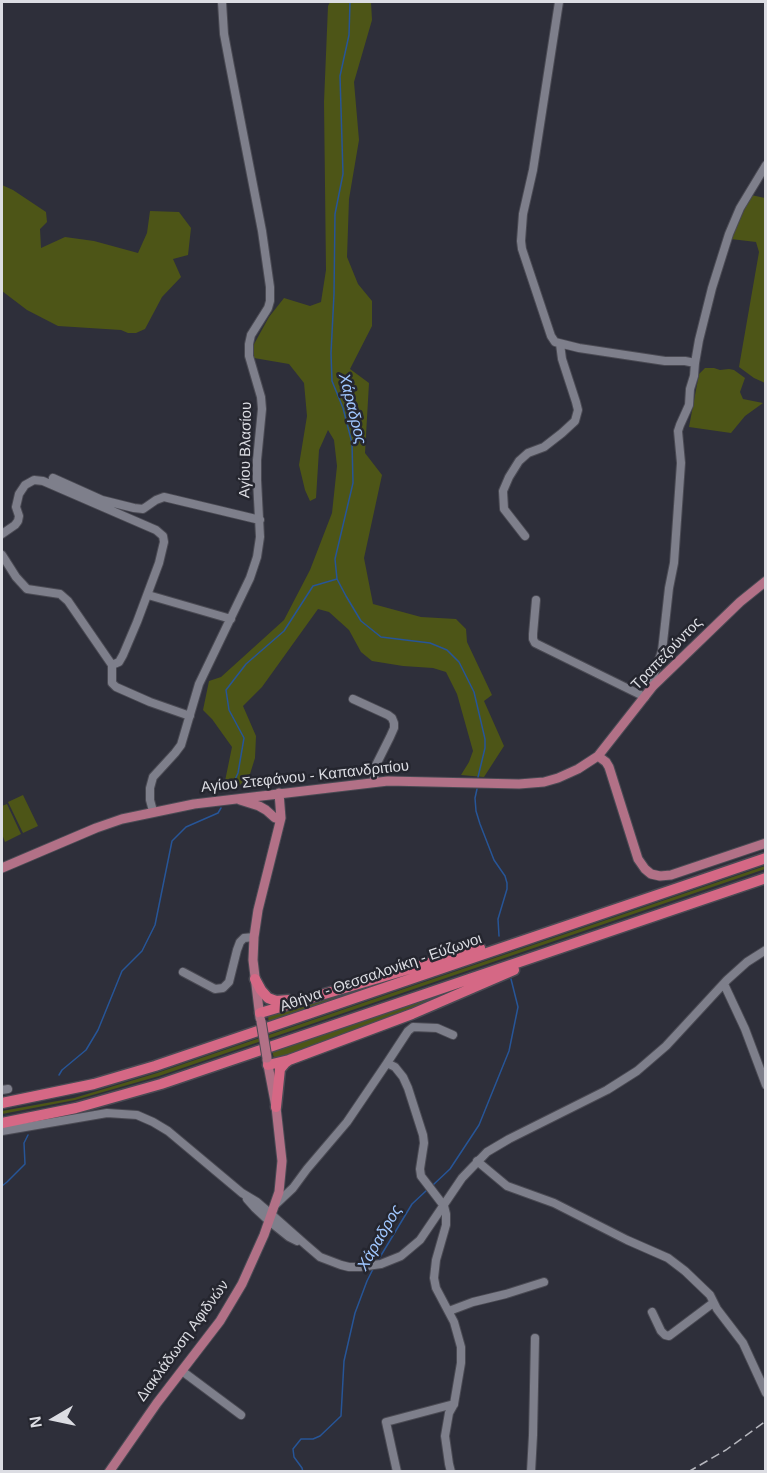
<!DOCTYPE html>
<meta charset="utf-8">
<style>
body{margin:0}
#map{position:relative;width:767px;height:1473px;overflow:hidden;background:#2e2f3a;font-family:Arial,sans-serif}
canvas{display:block}
.frame{position:absolute;inset:0;border:3px solid #dcdde3;pointer-events:none}
.north{position:absolute;left:24px;top:1389px;width:60px;height:60px;-webkit-text-stroke:4px #25262f;paint-order:stroke;rotate:261deg;font-size:16px;font-weight:700;line-height:24px;text-align:center;color:#dcdde3}
.north::after{content:'';display:block;margin:auto;width:21px;height:27px;background:#dcdde3;clip-path:polygon(50% 0,100% 100%,50% 72%,0 100%)}
</style>
<div id="map">
<canvas width="767" height="1473"></canvas>
<div class="frame"></div>
<div class="north">N</div>
</div>
<script>
const context = document.querySelector('canvas').getContext('2d');
context.lineJoin = 'round';
function paint(path, color) {
  context.fillStyle = color;
  context.fill(path, 'evenodd');
}
function poly(rows) {
  const path = new Path2D();
  for (const r of rows) {
    path.moveTo(r[0], r[1]);
    for (let i = 2; i < r.length; i += 2) path.lineTo(r[i], r[i + 1]);
  }
  return path;
}
function trace(path, color, width, dash) {
  context.strokeStyle = color;
  context.lineWidth = width;
  context.lineCap = dash ? 'butt' : 'round';
  context.setLineDash(dash || []);
  context.stroke(path);
}
function label(font, color, halo, rows, align = 'center') {
  context.font = font + ' Arial,sans-serif';
  context.lineWidth = 5;
  context.setLineDash([]);
  context.textBaseline = 'middle';
  context.strokeStyle = halo;
  context.fillStyle = color;
  for (const [text, x, y, turn = 0] of rows) {
    context.save();
    context.translate(x, y);
    context.rotate((+turn || 0) * Math.PI / 180);
    context.textAlign = isNaN(turn) ? turn : align;
    if (halo) context.strokeText(text, 0, 0);
    context.fillText(text, 0, 0);
    context.restore();
  }
}
paint(poly([
 [330,2,371,2,372,20,354,82,359,140,349,199,347,257,358,284,372,301,372,326,350,369,369,383,365,453,382,475,364,558,373,604,421,617,456,619,466,629,467,642,492,695,484,701,504,746,484,777,461,775,469,762,473,751,457,694,446,672,433,668,403,666,372,661,361,652,349,630,329,612,318,609,262,687,243,706,256,736,255,758,250,774,238,787,225,781,232,747,212,719,203,710,209,681,221,677,284,620,310,570,332,513,337,466,334,440,328,430,319,450,316,498,310,501,305,490,299,465,307,416,304,383,289,364,254,358,253,346,269,317,284,298,310,306,321,302,326,270,324,102,328,6],
 [2,185,13,190,46,212,47,222,40,229,41,248,65,237,94,241,138,253,147,233,150,211,179,212,191,228,188,255,173,259,181,277,162,297,145,329,136,333,128,333,121,330,58,326,27,310,2,291],
 [751,195,765,198,765,383,754,378,739,367,759,252,756,242,731,239],
 [705,368,714,368,720,370,729,369,734,370,745,378,740,392,743,399,763,403,745,416,731,433,689,427,699,374],
 [23,795,38,826,23,833,8,802],
 [7,804,21,834,5,842,2,834,2,806],
 [765,866,765,869,159,1076,75,1100,2,1114,2,1111,74,1098,157,1073],
 [473,954,269,1024,268,1016],
 [489,978,369,1027,279,1058,274,1058,272,1051]
]), '#4d5517');
trace(poly([
 [350,2,349,35,340,76,343,174,335,214,334,294,331,353,332,381,343,408,352,443,353,483,335,559,337,579,346,596,361,621,381,637,430,643,447,650,459,662,474,692,485,739,485,748,478,777],
 [232,786,238,773,244,738,229,710,226,690,246,664,284,631,313,586,337,579],
 [477,789,475,798,476,811,480,824,494,860,505,876,507,883,507,889,498,919,499,936],
 [59,1075,62,1070,86,1050,98,1030,122,971,142,951,155,925,172,841,186,827,218,813,221,808],
 [433,1185,450,1169,479,1125,509,1051,518,1007,511,979],
 [2,1186,7,1182,25,1164,24,1143,28,1135],
 [377,1262,412,1204,427,1190],
 [303,1472,302,1468,294,1457,293,1449,301,1439,313,1439,320,1436,341,1416,344,1361,355,1313,367,1281,373,1269]
]), '#275597', 1.5);
const minor = poly([
 [559,2,533,170,523,214,521,241,522,249,551,336,555,342,579,348,665,361,685,361,695,363],
 [53,478,102,500,134,508,143,509,156,500,164,497,260,520],
 [2,534,15,525,18,521,19,516,16,507,19,494,25,485,34,480,43,481,156,530,163,536,164,542,159,563,137,622,123,655,119,662,112,665],
 [525,536,504,509,503,491,509,477,519,461,528,453,544,447,562,433,575,421,578,410,576,402,562,359,560,344],
 [2,555,16,577,27,589,60,594,68,601,112,665,112,683,116,687,150,702,190,716],
 [148,595,231,619],
 [536,600,533,634,533,639,535,643,645,697],
 [653,686,653,677,662,651,669,588,674,563,681,463,678,431,680,425,689,405,690,389,694,376,695,363,699,340,712,288,729,234,740,208,766,165],
 [353,699,388,715,392,718,394,723,394,728,390,737,375,767,374,783],
 [153,811,150,800,150,788,153,777,175,753,181,745,199,684,250,578,257,557,260,537,257,480,257,460,262,409,261,397,249,356,249,344,251,335,268,308,270,301,270,287,262,231,230,66,224,34,222,2],
 [183,972,215,989,223,988,229,982,237,950,240,942,244,938,254,937],
 [724,984,745,1029,766,1085],
 [387,1063,408,1031,413,1027,437,1028,453,1035],
 [2,1090,8,1089],
 [2,1131,107,1113,137,1115,153,1122,168,1131,242,1193,257,1202,271,1214,306,1245,320,1257,341,1265,349,1267,360,1267,381,1264,401,1256,420,1240,462,1178,487,1152,509,1139,607,1090,637,1071,666,1046,727,980,747,962,766,950],
 [477,1161,507,1186,554,1203,627,1240,668,1258,685,1271,710,1295,717,1309,743,1343,766,1393],
 [247,1199,255,1208,269,1221,289,1237,297,1241],
 [276,1204,293,1188,307,1169,347,1122,387,1063,395,1067,403,1077,408,1088,423,1135,424,1143,420,1169,421,1176,444,1206,446,1214,446,1225,436,1260,434,1278,436,1288,454,1322,461,1347,461,1363,454,1404,449,1413,445,1436,449,1464,451,1472],
 [449,1311,473,1302,506,1294,544,1282],
 [652,1312,661,1331,665,1335,669,1336,713,1303],
 [182,1371,241,1415],
 [397,1472,386,1422,454,1404],
 [531,1472,533,1435,535,1338]
]);
const major = poly([
 [598,756,606,762,609,767,638,859,645,869,651,874,660,876,671,875,766,843],
 [240,800,259,806,266,810,275,818],
 [2,868,96,828,122,819,194,804,388,781,519,784,544,782,558,778,578,769,598,756,653,686,740,602,766,581],
 [260,1018,253,960,254,937,258,910,281,818,279,793],
 [109,1472,157,1403,220,1321,242,1284,264,1235,279,1192,282,1161,276,1107,267,1060]
]);
const highway = poly([
 [255,979,261,990,268,998,276,1001,289,1000],
 [260,1013,480,948],
 [268,1065,289,1060,412,1014,514,970],
 [2,1103,94,1084,155,1066,766,858],
 [276,1107,280,1069,285,1063,289,1060],
 [2,1123,76,1108,161,1084,766,878]
]);
trace(minor, '#4a4a53', 10);
trace(major, '#4a4a53', 11);
trace(highway, '#4a4a53', 13);
trace(minor, '#7e7f8b', 8);
trace(major, '#b27187', 9);
trace(highway, '#d56885', 10);
trace(poly([
 [688,1472,726,1450,766,1421]
]), '#b5b6bd', 1.5, [9, 4.5]);
const majorBridge = poly([
 [261,1021,267,1058]
]);
trace(majorBridge, '#4a4a53', 11, []);
trace(majorBridge, '#b27187', 9);
label('15px', '#dcdde3', '#25262f', [
 ["Αγίου Βλασίου",246,450,-89],
 ["Τραπεζούντος",667,654,-46],
 ["Αγίου Στεφάνου - Καπανδριτίου",305,777,-6],
 ["Αθήνα - Θεσσαλονίκη - Εύζωνοι",381,973,-19],
 ["Διακλάδωση Αφιδνών",183,1341,-54]
]);
label('italic 16px', '#a0c7ff', '#25262f', [
 ["Χάραδρος",352,409,76],
 ["Χάραδρος",380,1238,-60]
]);
</script>
